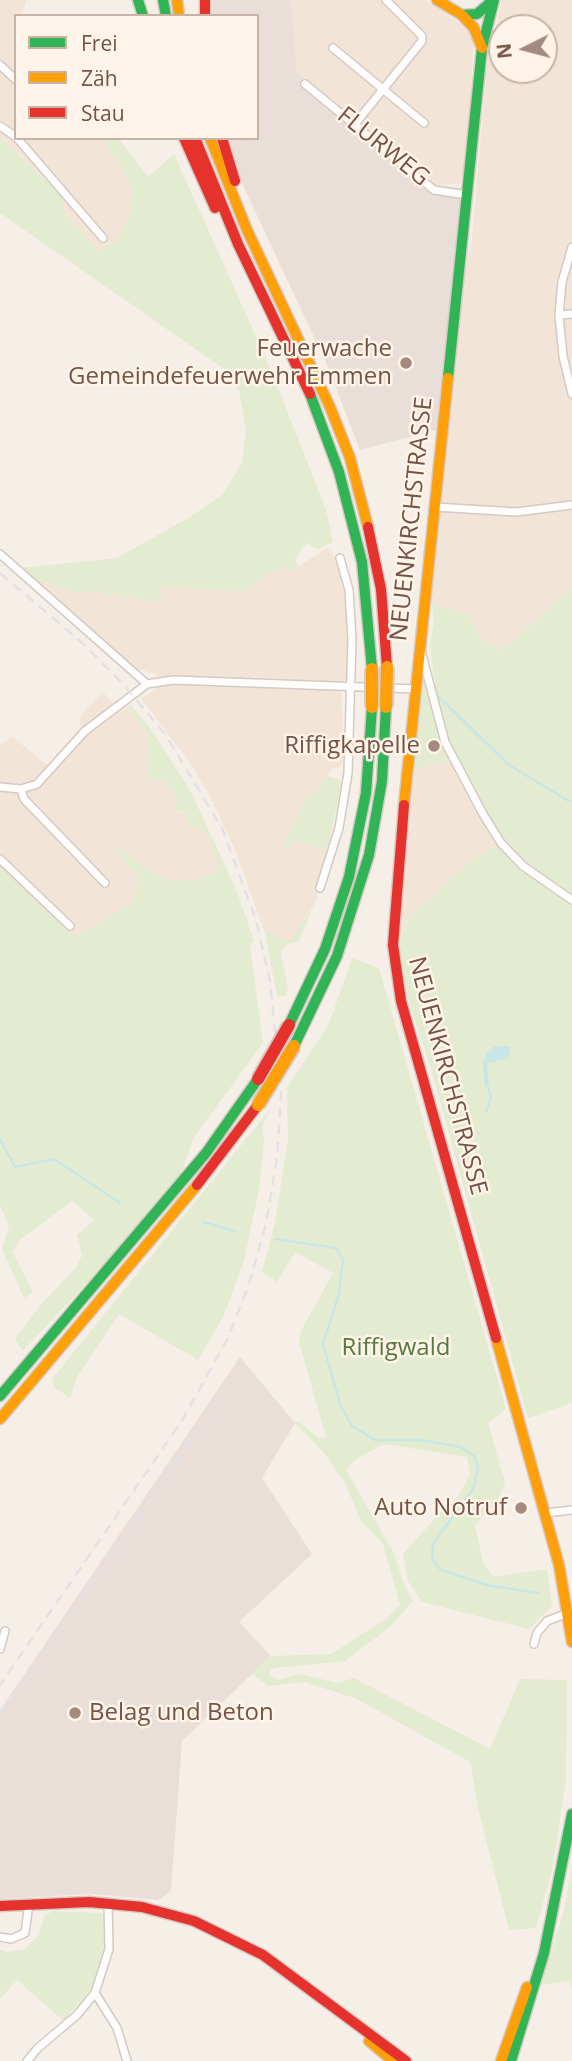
<!DOCTYPE html>
<meta charset="utf-8">
<style>
body{margin:0}
#map{position:relative;width:572px;height:2061px;overflow:hidden;background:#f6efe7;font-family:"Open Sans",sans-serif}
canvas{display:block}
.legend{position:absolute;left:14px;top:14px;width:245px;height:126px;box-sizing:border-box;background:#fff4e7;border:2px solid #c7b4a7;margin:0;padding:9px 12px;list-style:none;font-size:21px;color:#745447}
.legend li{display:flex;align-items:center;gap:14px;height:35px}
.legend b{width:35px;border:2px solid #c7b4a7}
.north{position:absolute;left:488px;top:14px;width:70px;height:70px;box-sizing:border-box;background:#fff4e7;border:2px solid #c7b4a7;border-radius:50%;rotate:264deg;font-size:19px;font-weight:700;line-height:28px;text-align:center;color:#745447}
.north::after{content:'';display:block;margin:auto;width:24px;height:32px;background:#a28a7f;clip-path:polygon(50% 0,100% 100%,50% 72%,0 100%)}
</style>
<div id="map">
<canvas width="572" height="2061"></canvas>
<ul class="legend">
<li><b style="height:9px;background:#30b455"></b>Frei</li>
<li><b style="height:9px;background:#ff9f0a"></b>Zäh</li>
<li><b style="height:9px;background:#e5322d"></b>Stau</li>
</ul>
<div class="north">N</div>
</div>
<script>
const context = document.querySelector('canvas').getContext('2d');
context.lineJoin = 'round';
function paint(path, color) {
  context.fillStyle = color;
  context.fill(path, 'evenodd');
}
function poly(rows) {
  const path = new Path2D();
  for (const r of rows) {
    path.moveTo(r[0], r[1]);
    for (let i = 2; i < r.length; i += 2) path.lineTo(r[i], r[i + 1]);
  }
  return path;
}
function trace(path, color, width, dash) {
  context.strokeStyle = color;
  context.lineWidth = width;
  context.lineCap = dash ? 'butt' : 'round';
  context.setLineDash(dash || []);
  context.stroke(path);
}
function label(font, color, halo, rows, align = 'center') {
  context.font = font + ' "Open Sans",sans-serif';
  context.lineWidth = 5;
  context.setLineDash([]);
  context.textBaseline = 'middle';
  context.strokeStyle = halo;
  context.fillStyle = color;
  for (const [text, x, y, turn = 0] of rows) {
    context.save();
    context.translate(x, y);
    context.rotate((+turn || 0) * Math.PI / 180);
    context.textAlign = isNaN(turn) ? turn : align;
    if (halo) context.strokeText(text, 0, 0);
    context.fillText(text, 0, 0);
    context.restore();
  }
}
paint(poly([
 [0,0,26,0,22,16,16,16,16,138,102,138,132,186,129,214,118,241,98,251,62,210,65,197,0,138],
 [291,0,426,0,465,27,474,41,469,120,463,178,459,184,437,185,297,73],
 [502,0,572,0,572,588,503,650,481,640,468,614,432,604,432,594,465,273,472,240,487,66],
 [502,28,544,28,544,70,502,70],
 [327,548,341,563,345,580,349,648,348,679,341,681,344,760,339,768,331,769,293,841,327,850,316,902,289,940,265,933,233,845,210,797,190,763,141,698,155,690,156,674,131,667,37,584,47,580,73,593,96,592,156,602,160,587,245,591,280,565,293,570],
 [103,692,120,712,127,707,148,735,150,773,174,788,177,813,189,813,188,824,206,833,213,846,217,871,196,880,166,880,125,853,120,846,115,852,138,876,134,901,76,937,0,864,0,745,13,737,47,765,81,727,79,717],
 [451,761,499,844,473,859,411,916,398,942,413,769]
]), '#f2e4d7');
paint(poly([
 [211,0,291,0,297,73,437,185,464,188,436,430,360,450,328,367,240,179,229,138,257,138,257,16,212,16],
 [240,1357,295,1423,262,1478,312,1554,239,1622,271,1656,182,1741,171,1891,159,1900,91,1894,0,1899,0,1710]
]), '#e9dfd8');
paint(poly([
 [0,138,65,198,62,210,98,251,118,240,129,214,132,186,102,138,118,138,148,177,174,154,272,372,326,510,333,542,318,549,306,543,295,559,298,567,293,571,280,566,245,591,161,587,161,596,156,602,96,592,73,593,47,581,37,584,20,568,117,558,193,515,223,494,242,463,246,429,239,391,224,369,0,213],
 [572,588,572,898,543,878,506,844,457,763,439,721,430,645,434,621,432,604,468,614,481,640,503,650],
 [422,672,426,677,438,730,451,761,413,769],
 [131,705,149,727,190,790,236,889,254,941,250,945,263,1043,194,1137,180,1176,103,1266,23,1351,15,1339,43,1302,76,1268,82,1255,77,1235,94,1220,72,1201,21,1239,12,1251,33,1292,24,1298,2,1249,9,1226,0,1205,0,864,76,937,134,901,138,876,115,851,120,845,125,853,166,880,196,880,217,871,213,846,206,833,188,824,188,813,176,812,174,789,165,789,165,781,148,780,148,735,127,707],
 [327,776,339,779,342,784,327,850,294,841,290,848,283,845,309,794,317,793],
 [499,844,572,903,572,1403,528,1418,431,1069,401,977,398,942,411,916,473,859],
 [312,909,299,941,287,944,281,952,288,989,286,995,277,997,265,933,289,940],
 [352,958,379,968,506,1409,488,1423,505,1482,498,1501,475,1525,483,1563,494,1577,547,1569,552,1606,529,1629,422,1602,408,1581,403,1554,448,1504,457,1498,470,1475,467,1457,384,1444,356,1459,346,1470,394,1553,403,1582,413,1601,390,1627,345,1661,275,1668,270,1670,270,1676,277,1680,300,1674,338,1683,354,1678,490,1749,520,1679,567,1680,566,1781,552,1870,536,1928,509,1930,479,1812,470,1762,357,1699,305,1682,268,1686,251,1673,271,1656,331,1654,386,1619,400,1605,383,1544,361,1521,345,1483,324,1453,295,1423,298,1421,319,1438,326,1437,299,1342,301,1331,333,1273,295,1252,277,1282,262,1272,275,1222,288,1140,287,1087,329,1024],
 [271,1108,262,1127,264,1141,259,1189,244,1260,224,1315,198,1360,119,1314,77,1377,70,1398,54,1387,52,1379],
 [572,1865,572,1989,569,1981,541,1985,563,1914],
 [53,1911,102,1913,105,1926,107,1945,96,1983,64,2021,17,1980,0,1999,0,1950,8,1952,25,1949,39,1935,44,1916]
]), '#e3ecd1');
paint(poly([
 [495,1046,510,1046,510,1054,507,1059,487,1063,489,1084,485,1088,483,1064,487,1053]
]), '#c8e6e6');
trace(poly([
 [439,697,509,765,572,803],
 [486,1112,491,1097,488,1088],
 [0,1139,15,1167,54,1159,120,1203],
 [203,1222,235,1231],
 [275,1239,336,1248,343,1260,339,1294,323,1344,340,1404,352,1426,375,1440,420,1440,461,1447,475,1457,478,1469,473,1489,433,1544,432,1560,441,1570,487,1585,538,1593]
]), '#c8e6e6', 2.5);
const street = poly([
 [333,48,424,123],
 [0,65,16,80],
 [305,84,434,190,467,195],
 [355,124,422,41,422,36,386,0],
 [0,126,16,137],
 [17,138,103,238],
 [572,247,562,282,559,315,563,356,572,394],
 [559,315,572,314],
 [435,507,516,512,572,505],
 [0,554,147,684],
 [421,651,445,742,483,814,501,843,523,866,572,900],
 [0,787,21,789,37,784,85,731,147,684,173,680,416,689],
 [21,789,24,799,105,883],
 [0,859,70,926],
 [320,888,339,828,348,773,352,639,349,590,340,558],
 [546,1513,572,1510],
 [534,1644,537,1633,547,1621,568,1613],
 [0,1649,5,1631],
 [0,1937,11,1939,25,1933,29,1903],
 [95,1993,117,2028,127,2061],
 [27,2061,38,2048,77,2015,95,1993,109,1949,108,1903]
]);
const fast = poly([
 [138,0,143,16],
 [163,0,166,16],
 [462,15,477,14,492,1],
 [448,378,482,48,494,0],
 [310,394,339,472,362,562,372,669],
 [289,1025,325,949,349,877,366,793,372,707],
 [294,1046,337,956,369,855,382,781,386,707],
 [0,1396,206,1153,258,1079],
 [511,2061,544,1953,572,1814]
]);
const slow = poly([
 [177,0,179,16],
 [437,0,462,15,474,28,482,48],
 [210,138,247,230,330,407,350,458,368,527],
 [404,805,448,378],
 [496,1338,559,1565,572,1642],
 [0,1419,197,1185],
 [369,2041,393,2061],
 [501,2061,527,1987]
]);
const jam = poly([
 [205,0,205,16],
 [184,138,215,208],
 [195,138,238,244,310,394],
 [222,138,235,181],
 [368,527,381,589,387,667],
 [404,805,393,945,401,1001,496,1338],
 [197,1185,258,1105],
 [0,1906,89,1902,142,1907,194,1921,263,1955,406,2061]
]);
trace(street, '#d4cac4', 10);
trace(fast, '#d5cac4', 13);
trace(slow, '#d5cac4', 13);
trace(jam, '#d5cac4', 13);
trace(street, '#fefdfb', 7);
trace(fast, '#30b455', 10);
trace(slow, '#ff9f0a', 10);
trace(jam, '#e5322d', 10);
trace(poly([
 [0,573,80,641,124,685,165,734,222,828,256,920,270,981,281,1093,277,1157,266,1224,249,1284,228,1338,181,1422,0,1685],
 [0,1713,227,1392]
]), '#e3e1e4', 2.5, [10, 7]);
const slowBridge = poly([
 [372,669,372,707],
 [386,707,387,667],
 [258,1105,294,1046]
]);
const jamBridge = poly([
 [258,1079,289,1025]
]);
trace(slowBridge, '#d5cac4', 16, []);
trace(jamBridge, '#d5cac4', 16, []);
trace(slowBridge, '#ff9f0a', 12);
trace(jamBridge, '#e5322d', 12);
for (const [x, y, r, color] of [
 [406,363,7,"#a28a7f"],
 [434,746,7,"#a28a7f"],
 [521,1508,7,"#a28a7f"],
 [75,1713,7,"#a28a7f"]
]) {
  const dot = new Path2D();
  dot.arc(x, y, r, 0, 2 * Math.PI);
  context.fillStyle = color;
  context.fill(dot);
  trace(dot, '#fff4e7', 2.5);
}
label('24px', '#745447', '#fff4e7', [
 ["FLURWEG",383,147,39],
 ["NEUENKIRCHSTRASSE",412,519,-84],
 ["NEUENKIRCHSTRASSE",447,1076,75]
]);
label('24px', '#745447', '#fff4e7', [
 ["Feuerwache",392,349],
 ["Gemeindefeuerwehr Emmen",392,377],
 ["Riffigkapelle",420,746],
 ["Auto Notruf",507,1508],
 ["Belag und Beton",89,1713,"left"]
], 'right');
label('24px', '#547a3f', '#fff4e7', [
 ["Riffigwald",396,1348]
]);
</script>
